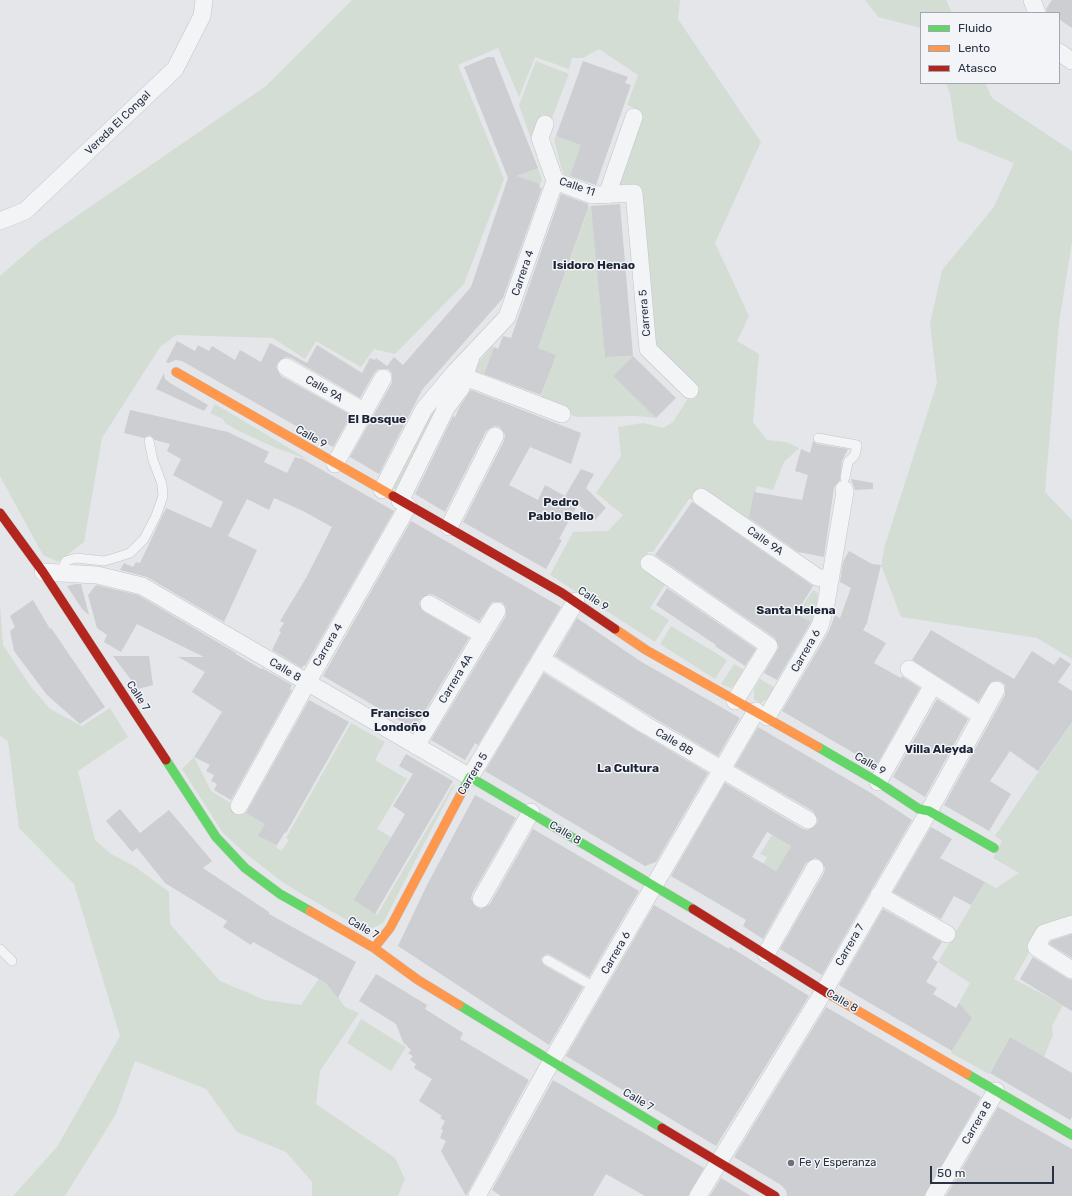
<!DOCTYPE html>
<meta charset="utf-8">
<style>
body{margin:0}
#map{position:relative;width:1072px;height:1196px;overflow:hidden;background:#e4e6e9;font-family:Rubik,sans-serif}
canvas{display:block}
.legend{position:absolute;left:920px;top:12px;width:140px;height:72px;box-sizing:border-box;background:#f2f4f8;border:1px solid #a2a6b0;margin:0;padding:5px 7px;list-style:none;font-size:12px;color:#293243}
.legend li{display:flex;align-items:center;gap:8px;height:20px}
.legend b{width:20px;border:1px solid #a2a6b0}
.scale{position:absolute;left:930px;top:1166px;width:124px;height:18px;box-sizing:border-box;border:2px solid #293243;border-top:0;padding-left:5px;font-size:12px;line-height:14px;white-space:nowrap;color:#293243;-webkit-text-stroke:3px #f2f4f8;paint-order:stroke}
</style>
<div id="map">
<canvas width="1072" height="1196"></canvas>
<ul class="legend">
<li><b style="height:5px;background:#63d668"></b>Fluido</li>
<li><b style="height:5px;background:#ff974d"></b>Lento</li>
<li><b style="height:5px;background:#b3261e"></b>Atasco</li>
</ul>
<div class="scale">50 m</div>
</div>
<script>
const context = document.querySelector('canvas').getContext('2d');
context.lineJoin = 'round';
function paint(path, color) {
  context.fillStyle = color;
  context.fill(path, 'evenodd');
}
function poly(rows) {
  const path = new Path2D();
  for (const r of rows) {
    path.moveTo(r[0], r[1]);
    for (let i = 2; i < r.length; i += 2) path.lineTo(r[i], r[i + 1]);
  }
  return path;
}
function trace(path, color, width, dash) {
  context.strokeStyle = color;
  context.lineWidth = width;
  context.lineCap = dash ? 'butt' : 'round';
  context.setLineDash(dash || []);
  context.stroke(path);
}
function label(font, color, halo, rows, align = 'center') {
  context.font = font + ' Rubik,sans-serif';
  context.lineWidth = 3;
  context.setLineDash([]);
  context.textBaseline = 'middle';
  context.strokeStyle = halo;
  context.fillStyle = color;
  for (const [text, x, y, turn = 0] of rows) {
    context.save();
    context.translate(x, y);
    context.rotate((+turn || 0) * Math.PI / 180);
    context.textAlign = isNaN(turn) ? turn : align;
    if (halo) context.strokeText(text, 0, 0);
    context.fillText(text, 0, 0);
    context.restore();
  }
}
paint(poly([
 [352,0,680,0,678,19,761,142,715,243,749,316,737,341,759,354,753,422,767,440,786,442,799,448,784,462,773,490,757,486,749,524,696,499,689,499,653,552,648,552,640,566,664,582,665,585,650,608,669,620,655,642,550,575,573,532,608,531,623,515,596,493,621,456,618,427,644,423,663,428,673,422,689,397,698,386,657,347,655,336,639,187,633,184,618,185,630,137,639,110,627,105,638,75,599,49,583,58,572,58,569,69,535,57,519,97,498,48,458,65,504,179,464,284,395,354,374,349,361,367,316,341,305,359,273,338,176,335,160,347,102,438,84,542,58,562,43,555,0,476,0,276,39,242,266,86],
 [865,0,946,0,952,13,921,13,921,28,878,17],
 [536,61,569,74,552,118,542,114,533,138,531,139,519,105],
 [946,83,985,83,992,98,1072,151,1072,242,1059,323,1045,492,1072,520,1072,659,1037,638,901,617,881,565,885,545,937,383,930,324,942,270,994,207,1014,163,957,140,950,93],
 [556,136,582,145,570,177,564,174,561,167,554,139],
 [538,168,542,180,540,184,517,176],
 [590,205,593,221,605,357,633,356,613,376,656,418,635,416,577,417,540,401,555,355,538,348],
 [492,346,494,347,482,379,473,369],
 [458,377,398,496,393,486,428,414],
 [215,404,309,460,276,448,239,431,225,423,223,419,210,413],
 [813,590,817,592,818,598,813,623,797,614],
 [0,605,3,645,31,687,50,709,82,726,110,708,128,737,78,771,95,840,111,854,134,866,169,892,170,924,220,981,265,1000,301,1005,322,974,345,1007,359,1013,320,1071,316,1104,395,1158,405,1179,398,1196,312,1196,312,1182,286,1152,237,1132,206,1089,135,1061,116,1114,65,1196,13,1196,57,1147,120,1036,74,884,19,828,8,741,0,736],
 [671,626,727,660,715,679,660,644],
 [734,664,744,670,735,685,731,688,721,684],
 [760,679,775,688,770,697,761,703,754,700,754,689],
 [1072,722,1072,918,1042,929,1014,979,1063,1005,1052,1026,1053,1035,1044,1057,1010,1037,989,1074,951,1053,972,1018,959,1003,970,983,938,962,985,882,996,888,1019,873,993,858,1002,841,995,836],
 [351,723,385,742,375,760,407,779,377,829,391,837,355,900,377,915,453,785,454,786,383,923,373,928,362,929,285,884,245,853,223,833,182,769,194,757,211,791,265,824,259,836,277,845,276,847,281,851,289,840,286,838],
 [772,835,791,846,776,871,763,864,767,857,760,854],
 [361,1019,406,1047,391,1071,347,1043]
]), '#d4ddd4');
paint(poly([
 [1052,0,1072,0,1072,28,1059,19,1059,13,1047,13,1046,9],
 [488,57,494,57,538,168,517,176,540,184,539,187,542,188,503,298,422,390,379,474,350,457,392,383,392,373,388,369,378,369,374,373,360,398,291,358,286,357,278,362,276,367,281,376,351,415,333,447,182,361,176,360,168,363,166,362,177,341,195,351,198,345,209,351,212,346,235,360,240,350,261,362,270,343,307,363,317,345,362,373,370,358,375,360,376,358,387,366,394,357,403,365,471,287,508,178,464,67],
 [583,61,628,77,625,83,631,85,596,185,570,176,581,145,556,136],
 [561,194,588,204,588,207,589,206,538,348,556,355,541,395,484,374,494,347,498,349,503,336,511,338],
 [620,204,633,356,605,357,591,206],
 [633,356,676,398,656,418,613,376],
 [164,373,165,379,170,383,208,405,204,411,156,389],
 [471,390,581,433,571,464,530,447,509,485,538,500,545,485,565,496,581,469,594,474,586,488,606,508,595,520,578,504,559,539,562,540,546,569,463,522,504,441,505,435,500,427,494,426,486,431,445,512,415,494,453,416,455,417,460,406],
 [130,410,228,432,269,452,264,462,287,473,295,457,300,459,301,458,394,511,305,666,304,665,302,668,272,650,281,632,279,631,284,623,280,621,306,578,332,527,303,511,274,498,269,510,247,499,228,536,257,550,224,622,147,577,120,570,124,563,133,567,136,562,140,563,166,508,211,528,223,502,173,475,181,459,167,451,170,444,155,440,150,435,144,438,124,433],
 [813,441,817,444,848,449,842,461,840,480,834,487,824,557,798,552,749,518,754,492,802,500,808,475,795,471,801,449,810,453],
 [851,479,873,483,873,489,855,490],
 [692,502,813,586,796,614,811,622,777,680,764,673,779,647,775,638,655,555],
 [411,521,561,607,478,745,475,743,465,760,431,740,506,616,506,607,502,602,492,602,479,621,434,595,429,594,421,599,419,604,424,612,469,638,414,729,323,676],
 [849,551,872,564,881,565,867,623,863,630,886,643,874,663,901,678,902,676,920,688,876,766,782,711,829,631,835,615,840,618,851,588,840,582,843,562],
 [76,584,81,584,89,615,82,609,67,586],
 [96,585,138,595,236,653,236,654,261,669,262,668,292,685,290,689,292,690,231,800,214,790,217,784,211,781,214,775,206,771,210,765,194,757,222,712,192,692,205,672,178,657,204,657,137,624,121,652,104,642,107,635,97,628,88,595],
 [667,588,756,649,745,666,715,646,716,645,656,605],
 [33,600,50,629,51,628,105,707,80,724,47,695,14,651,10,631,15,627,10,616],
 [577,618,640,661,740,718,718,756,649,715,555,656],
 [931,630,1014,679,1032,651,1054,665,1060,657,1071,664,1058,682,1072,691,1072,722,1038,771,1010,751,990,781,1011,794,989,831,944,805,1005,695,1005,685,1000,681,991,682,978,702,912,660],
 [113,656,149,656,153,685,138,689],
 [544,673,639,732,708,773,656,862,645,866,485,771],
 [937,699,968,719,925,797,893,777],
 [309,700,349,722,286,833,285,832,277,845,258,836,265,824,246,813],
 [758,727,871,793,912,820,822,975,780,949,824,873,825,868,820,860,815,858,806,863,763,939,743,926,746,920,671,876,725,783,803,829,808,830,816,825,818,820,813,811,735,766],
 [767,832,791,846,776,871,752,857],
 [406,754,453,781,375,914,354,900,405,814,393,806,413,774,399,766],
 [475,795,516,818,472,894,471,899,476,907,481,909,490,904,533,829,639,891,589,977,550,955,547,954,542,957,541,960,544,965,583,987,549,1045,398,946,426,887],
 [120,809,140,833,169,810,212,861,203,868,269,912,269,914,356,962,338,998,326,983,253,942,251,945,223,927,227,921,165,883,137,848,132,852,106,821],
 [931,827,952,839,940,858,985,882,971,905,954,896,941,919,893,892],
 [654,905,729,949,730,947,809,996,716,1146,566,1056],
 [883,909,942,942,932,958,938,962,926,982,937,988,933,994,956,1008,959,1003,972,1018,952,1051,839,985],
 [1072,934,1072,958,1049,944,1051,941],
 [1033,957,1067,978,1072,980,1072,1011,1020,979],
 [376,974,427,1005,425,1009,463,1033,460,1039,529,1080,466,1196,441,1151,446,1141,440,1138,443,1130,441,1129,445,1121,440,1118,442,1116,419,1101,432,1079,414,1068,416,1064,410,1060,413,1056,408,1053,411,1050,403,1042,396,1024,359,1001],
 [826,1007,981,1097,924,1196,787,1196,786,1190,781,1185,734,1157],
 [1010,1037,1072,1073,1072,1117,1070,1120,990,1073],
 [553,1080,704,1168,688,1196,645,1196,606,1174,593,1196,501,1196,492,1190],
 [998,1107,1072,1149,1072,1196,946,1196],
 [721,1178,751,1196,710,1196]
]), '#ccced1');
const lane = poly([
 [818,438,857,445,855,455,848,462,845,478],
 [60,573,66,561,76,558,104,561,118,557,130,553,144,539,156,516,163,496,162,484,153,460,149,441],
 [0,949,12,961],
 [547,960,596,988]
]);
const street = poly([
 [1032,0,1037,13],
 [1059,52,1072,61],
 [545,124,540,138,555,181,592,195,634,193,648,349,690,390],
 [607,195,634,117],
 [0,221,25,211,175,69,202,16,204,0],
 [286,367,363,411],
 [465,377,562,414],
 [335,464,383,378],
 [382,490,424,409,456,371,507,317,555,181],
 [701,497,817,577,830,580],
 [400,501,446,408,461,388,471,357],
 [449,527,495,436],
 [649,563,769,646,735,701],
 [43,572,97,575,142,586,470,777,576,601],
 [429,604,483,635],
 [541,659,644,724,808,820],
 [909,669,982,716],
 [767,717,820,626,826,604,845,492,844,489],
 [416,746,497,611],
 [878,782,933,685],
 [239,806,307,683,408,506],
 [879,895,947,934],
 [481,899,531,812],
 [1072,924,1044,933,1036,947,1072,970],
 [766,954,815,868],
 [477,1196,551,1062,756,711],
 [698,1196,824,991,929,811,996,690],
 [934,1196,996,1091]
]);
const fast = poly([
 [818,747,878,782,919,809,929,811,994,848],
 [166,760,216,837,245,868,280,894,310,911],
 [463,790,470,777,693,909],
 [459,1005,662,1128],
 [967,1074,1072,1135]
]);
const slow = poly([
 [176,372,393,496],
 [615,629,646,650,818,747],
 [310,911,374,948,418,980,459,1005],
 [374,948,390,928,463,790],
 [827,993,967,1074]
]);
const jam = poly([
 [393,496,562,593,615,629],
 [0,513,43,572,166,760],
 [693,909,827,993],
 [662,1128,775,1196]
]);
trace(lane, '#c2c4c7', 10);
trace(street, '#c2c4c7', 18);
trace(fast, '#c2c4c7', 10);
trace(slow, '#c2c4c7', 10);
trace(jam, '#c2c4c7', 10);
trace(lane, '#f3f4f6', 9);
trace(street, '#f3f4f6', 17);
trace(fast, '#63d668', 9);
trace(slow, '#ff974d', 9);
trace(jam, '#b3261e', 9);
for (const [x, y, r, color] of [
 [791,1163,4,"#6a717d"]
]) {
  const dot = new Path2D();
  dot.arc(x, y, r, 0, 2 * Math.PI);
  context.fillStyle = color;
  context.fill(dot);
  trace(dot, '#f2f4f8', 1.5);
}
label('11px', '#293243', '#f2f4f8', [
 ["Vereda El Congal",118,123,-44],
 ["Calle 11",577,187,19],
 ["Carrera 4",523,273,-71],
 ["Carrera 5",645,313,-95],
 ["Calle 9A",324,389,30],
 ["Calle 9",311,437,30],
 ["Calle 9A",765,541,35],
 ["Calle 9",593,599,34],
 ["Carrera 4",328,645,-60],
 ["Carrera 6",806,651,-60],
 ["Calle 8",285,670,31],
 ["Carrera 4A",456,679,-59],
 ["Calle 7",138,696,57],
 ["Calle 8B",674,742,31],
 ["Calle 9",870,764,30],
 ["Carrera 5",473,774,-59],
 ["Calle 8",565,833,31],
 ["Calle 7",363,928,30],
 ["Carrera 7",850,945,-60],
 ["Carrera 6",616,953,-60],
 ["Calle 8",842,1001,30],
 ["Calle 7",638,1100,31],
 ["Carrera 8",977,1123,-60]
]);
label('11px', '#293243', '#f2f4f8', [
 ["Fe y Esperanza",799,1163]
], 'left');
label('bold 12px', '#1b2334', '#f2f4f8', [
 ["Isidoro Henao",594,266],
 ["El Bosque",377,420],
 ["Pedro",561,503],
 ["Pablo Bello",561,517],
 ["Santa Helena",796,611],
 ["Francisco",400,714],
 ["Londoño",400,728],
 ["Villa Aleyda",939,750],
 ["La Cultura",628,769]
]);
</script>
